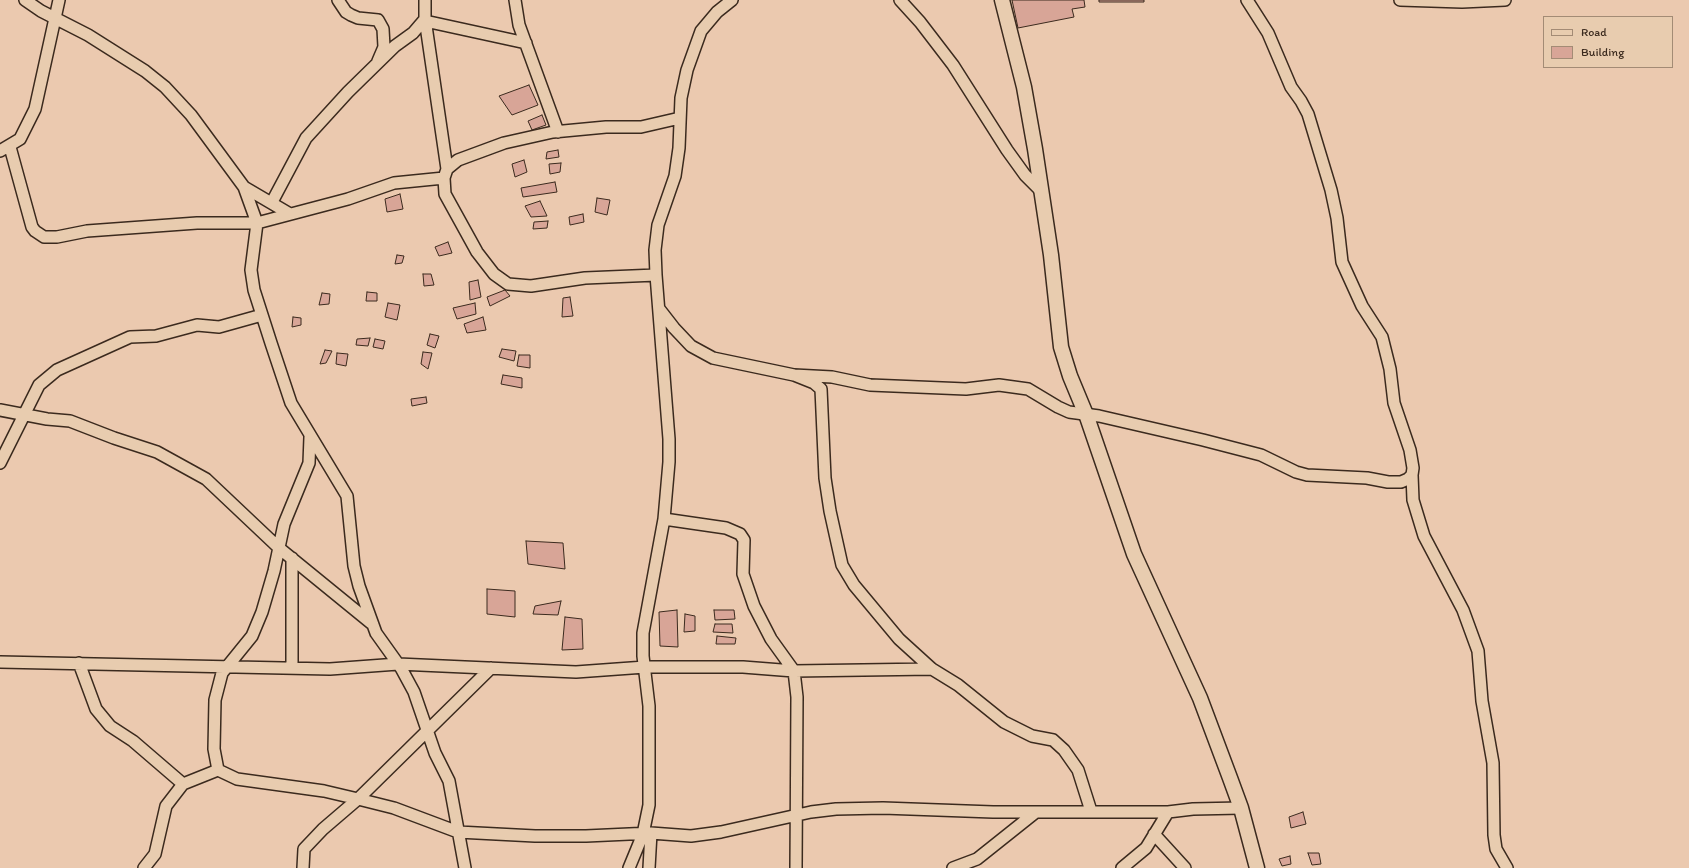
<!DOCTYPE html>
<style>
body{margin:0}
#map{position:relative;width:1689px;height:868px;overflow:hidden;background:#ebc9af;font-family:Itim,sans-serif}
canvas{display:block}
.legend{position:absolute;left:1543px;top:16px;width:130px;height:52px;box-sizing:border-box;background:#e8ccaf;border:1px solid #a38b75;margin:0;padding:5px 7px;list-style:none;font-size:12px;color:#3b2a1e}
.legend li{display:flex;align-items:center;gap:8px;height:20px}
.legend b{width:20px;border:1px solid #a38b75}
</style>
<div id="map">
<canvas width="1689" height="868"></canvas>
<ul class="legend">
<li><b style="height:5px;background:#e8ccaf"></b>Road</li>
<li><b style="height:11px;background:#d8a597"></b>Building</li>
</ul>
</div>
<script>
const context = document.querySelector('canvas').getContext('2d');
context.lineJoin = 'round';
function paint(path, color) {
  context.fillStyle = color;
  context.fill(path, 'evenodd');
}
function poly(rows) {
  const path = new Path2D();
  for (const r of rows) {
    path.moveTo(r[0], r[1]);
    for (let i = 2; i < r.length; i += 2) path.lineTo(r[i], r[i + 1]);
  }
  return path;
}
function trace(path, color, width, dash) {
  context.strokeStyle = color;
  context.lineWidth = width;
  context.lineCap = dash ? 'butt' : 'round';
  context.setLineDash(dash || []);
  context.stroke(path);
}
const building = poly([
 [1012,0,1084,0,1085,7,1072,9,1074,17,1018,28,1012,0],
 [1099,0,1144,0,1144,2,1099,2,1099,0],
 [529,85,538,105,512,115,499,96,529,85],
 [542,115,546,125,532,130,528,121,542,115],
 [558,150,559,157,546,159,547,152,558,150],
 [524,160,527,172,515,177,512,164,524,160],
 [561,163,560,172,550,174,549,164,561,163],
 [555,182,557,192,523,197,521,188,555,182],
 [400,194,403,209,387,212,385,199,400,194],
 [597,198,610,200,607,215,595,212,597,198],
 [540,201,547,216,531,217,525,206,540,201],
 [583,214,584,222,570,225,569,217,583,214],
 [548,221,547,228,533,229,534,222,548,221],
 [448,242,452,253,439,256,435,247,448,242],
 [397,255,404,256,402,263,395,264,397,255],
 [423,274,431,274,434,285,424,286,423,274],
 [478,280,481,297,470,300,469,282,478,280],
 [505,290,510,296,490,306,487,297,505,290],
 [367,292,377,293,377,301,366,301,367,292],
 [322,293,330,294,329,304,319,305,322,293],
 [570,297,573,316,562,317,563,298,570,297],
 [388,303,400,305,397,320,385,317,388,303],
 [475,303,476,314,457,319,453,308,475,303],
 [293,317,301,318,301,325,292,327,293,317],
 [483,317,486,330,467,333,464,324,483,317],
 [430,334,439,336,435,348,427,345,430,334],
 [370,338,368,346,356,345,357,339,370,338],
 [375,339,385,341,383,349,373,347,375,339],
 [502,349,516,351,514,361,499,357,502,349],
 [325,350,332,351,326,363,320,364,325,350],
 [423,352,432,353,428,369,421,364,423,352],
 [337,353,348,354,346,366,336,364,337,353],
 [519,355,530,355,530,368,517,366,519,355],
 [503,375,522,378,522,388,501,384,503,375],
 [426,397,427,403,412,406,411,399,426,397],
 [526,541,563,543,565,569,528,564,526,541],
 [487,589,515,591,515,617,487,614,487,589],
 [561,601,558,615,533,614,535,606,561,601],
 [677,610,678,647,660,646,659,612,677,610],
 [714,610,734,610,735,619,715,620,714,610],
 [685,614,695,616,695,631,684,632,685,614],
 [565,617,582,619,583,649,562,650,565,617],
 [715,624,732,624,733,633,713,632,715,624],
 [717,636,736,638,735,644,716,644,717,636],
 [1303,812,1306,824,1291,828,1289,817,1303,812],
 [1308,853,1319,853,1321,864,1312,865,1308,853],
 [1290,856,1291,864,1282,866,1279,859,1290,856]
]);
paint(building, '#d8a597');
trace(building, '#3b2a1e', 1);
const minor = poly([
 [25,0,41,11,88,35,145,71,165,87,191,115,244,187,257,223,251,270,254,290,271,343,291,403,347,496,354,566,359,586,376,633,401,668,414,692,435,753,449,781,465,868],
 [338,0,346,12,351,15,358,18,378,20,383,29,384,47,378,61],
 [425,0,425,19,447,169,444,178,445,194,477,252,494,274,508,284,531,286,585,278,656,275],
 [515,0,519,25,558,132],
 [900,0,920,22,953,65,1007,150,1025,175,1041,191],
 [1400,0,1462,2,1505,0],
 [425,21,526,43],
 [10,147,32,227,35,231,44,237,57,237,87,231,197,223,257,223,348,199,394,183,444,178],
 [0,151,20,139,35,109,59,0],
 [447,169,458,160,504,143,553,132,606,127,641,127,680,118],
 [244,187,290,214],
 [272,202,306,138,348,92,395,46,413,33,425,19],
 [660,310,674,328,691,346,713,358,794,375,814,383,821,389,825,478,830,511,842,565,854,585,899,639,932,669,958,685,1004,722,1032,736,1053,740,1064,750,1078,770,1091,811],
 [794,375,832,377,870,385,966,389,999,385,1028,389,1058,407,1069,412,1099,416,1203,440,1261,455,1296,472,1307,475,1367,478,1388,482,1401,482,1408,479,1412,475,1413,468,1410,450,1394,403,1390,369,1382,337,1362,306,1342,262,1337,218,1331,190,1308,114,1301,101,1291,87,1268,33,1247,0],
 [0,410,47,419,70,421,114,438,157,452,206,479,279,548,371,623],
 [310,437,309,463,284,524,274,571,262,612,252,636,222,673,215,700,214,749,218,770,237,779,324,791,358,799,394,808,458,832,535,836,586,836,651,833,691,836,721,832,811,812,836,809,883,808,993,812,1168,812,1193,809,1241,808],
 [0,463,39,385,57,370,130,337,156,336,197,325,219,327,262,315],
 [1412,475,1413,500,1424,536,1463,610,1478,651,1482,701,1493,763,1494,835,1496,849,1507,868],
 [664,519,726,528,740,534,744,540,743,574,754,606,771,639,794,671,932,669],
 [0,662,330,669,398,664,576,672,645,667,743,667,794,671,797,697,796,868],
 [79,663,96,709,110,726,133,741,183,784],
 [292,667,292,558],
 [1154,834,1185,868],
 [144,868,155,854,166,806,183,784,218,770],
 [303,868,304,849,323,829,358,799,491,668],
 [629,868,643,834,649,805,649,706,643,656,643,633,664,519,669,462,669,439,656,275,655,250,658,225,675,176,679,148,681,98,687,70,701,31,717,12,732,0],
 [649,868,651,833],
 [953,868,977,859,1036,812],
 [1122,868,1146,848,1168,812]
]);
const tertiary = poly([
 [1002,0,1024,87,1035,149,1051,255,1061,347,1070,376,1087,417,1134,554,1200,698,1230,778,1241,808,1257,868]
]);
trace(minor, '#3b2a1e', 14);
trace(tertiary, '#3b2a1e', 17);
trace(minor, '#e8ccaf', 11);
trace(tertiary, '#e8ccaf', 14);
</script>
